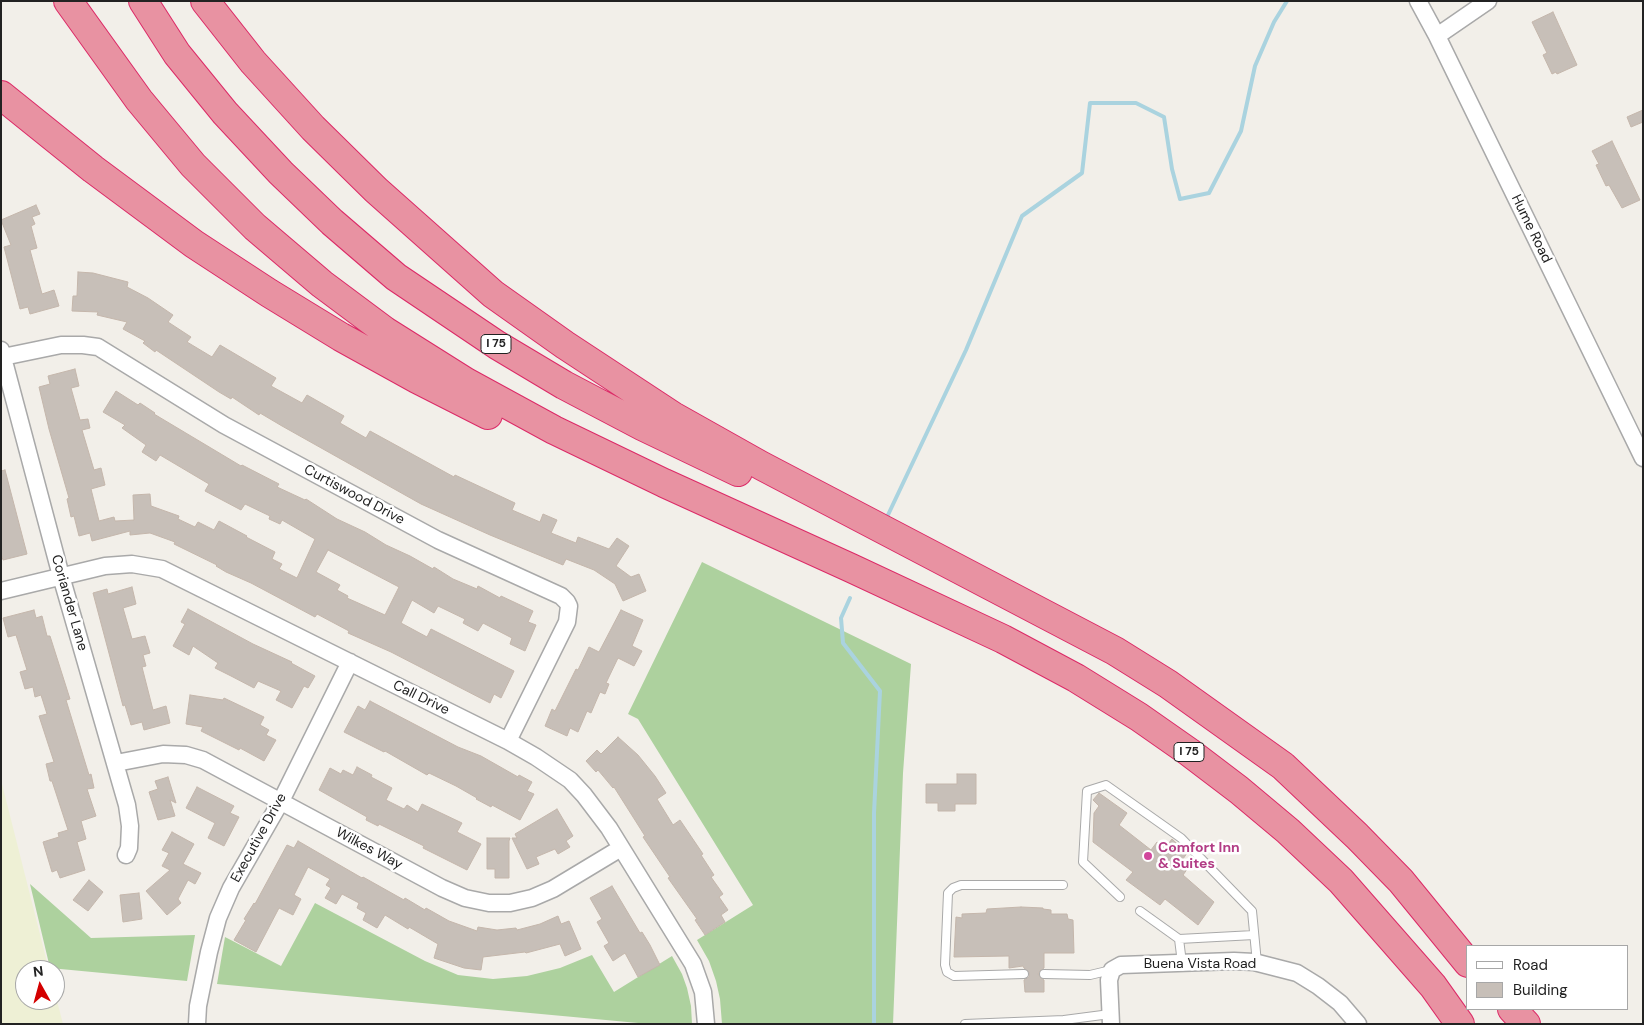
<!DOCTYPE html>
<style>
body{margin:0}
#map{position:relative;width:1644px;height:1025px;overflow:hidden;background:#f2efe9;font-family:"DM Sans",sans-serif}
canvas{display:block}
.frame{position:absolute;inset:0;border:2px solid #222;pointer-events:none}
.legend{position:absolute;left:1466px;top:945px;width:162px;height:65px;box-sizing:border-box;background:#fff;border:1px solid #a7a7a7;margin:0;padding:6px 9px;list-style:none;font-size:15px;color:#222}
.legend li{display:flex;align-items:center;gap:10px;height:25px}
.legend b{width:25px;border:1px solid #a7a7a7}
.north{position:absolute;left:15px;top:960px;width:50px;height:50px;box-sizing:border-box;background:#fff;border:1px solid #a7a7a7;border-radius:50%;rotate:353deg;font-size:14px;font-weight:700;line-height:20px;text-align:center;color:#222}
.north::after{content:'';display:block;margin:auto;width:18px;height:22px;background:#d40000;clip-path:polygon(50% 0,100% 100%,50% 72%,0 100%)}
</style>
<div id="map">
<canvas width="1644" height="1025"></canvas>
<div class="frame"></div>
<ul class="legend">
<li><b style="height:6px;background:#fff"></b>Road</li>
<li><b style="height:14px;background:#c7bfb8"></b>Building</li>
</ul>
<div class="north">N</div>
</div>
<script>
const context = document.querySelector('canvas').getContext('2d');
context.lineJoin = 'round';
function paint(path, color) {
  context.fillStyle = color;
  context.fill(path, 'evenodd');
}
function poly(rows) {
  const path = new Path2D();
  for (const r of rows) {
    path.moveTo(r[0], r[1]);
    for (let i = 2; i < r.length; i += 2) path.lineTo(r[i], r[i + 1]);
  }
  return path;
}
function trace(path, color, width, dash) {
  context.strokeStyle = color;
  context.lineWidth = width;
  context.lineCap = dash ? 'butt' : 'round';
  context.setLineDash(dash || []);
  context.stroke(path);
}
function label(font, color, halo, rows, align = 'center') {
  context.font = font + ' "DM Sans",sans-serif';
  context.lineWidth = 5;
  context.setLineDash([]);
  context.textBaseline = 'middle';
  context.strokeStyle = halo;
  context.fillStyle = color;
  for (const [text, x, y, turn = 0] of rows) {
    context.save();
    context.translate(x, y);
    context.rotate((+turn || 0) * Math.PI / 180);
    context.textAlign = isNaN(turn) ? turn : align;
    if (halo) context.strokeText(text, 0, 0);
    context.fillText(text, 0, 0);
    context.restore();
  }
}
paint(poly([
 [1,780,49,970,25,970,25,1000,55,1000,55,993,63,1024,1,1024]
]), '#eef0d5');
paint(poly([
 [702,562,911,664,903,773,893,1024,722,1024,720,999,716,981,709,961,697,940,753,905,638,719,628,714],
 [30,884,91,938,195,935,187,981,50,968],
 [315,903,425,961,458,975,493,979,527,976,560,968,592,955,614,992,672,956,682,974,687,988,691,1006,692,1024,649,1024,217,984,225,937,281,966]
]), '#add19e');
trace(poly([
 [887,517,966,350,1022,216,1082,173,1090,103,1136,103,1164,117,1172,169,1180,199,1209,193,1241,131,1255,66,1274,22,1287,1],
 [850,598,841,618,843,643,880,691,874,813,874,1024]
]), '#aad3df', 4);
const building = poly([
 [1553,12,1577,65,1557,74,1556,72,1552,74,1543,55,1547,53,1532,22,1553,12],
 [1643,110,1643,122,1631,127,1627,117,1643,110],
 [1612,141,1640,200,1622,208,1609,185,1606,186,1596,165,1599,164,1592,151,1612,141],
 [36,205,40,214,32,217,35,224,31,226,37,248,30,250,42,294,54,290,59,306,30,314,28,307,20,309,4,247,11,245,1,220,36,205],
 [78,272,93,273,128,282,127,287,148,298,173,315,168,322,191,337,187,342,212,357,220,345,276,378,271,386,302,403,307,395,344,416,340,423,366,438,370,431,454,477,455,475,515,503,512,510,540,522,543,514,557,520,551,533,576,543,578,537,609,549,617,538,629,546,616,566,631,577,639,574,646,591,623,601,615,584,594,570,566,559,563,565,490,535,421,504,282,426,260,413,259,415,232,397,231,399,219,392,156,350,155,352,143,343,145,341,123,329,127,322,97,315,98,312,72,311,73,296,77,296,78,272],
 [75,369,79,386,71,388,80,420,88,419,90,428,82,430,94,470,101,468,105,485,91,489,99,521,114,517,115,521,134,520,133,495,150,494,151,506,179,516,178,519,195,527,198,522,214,530,219,521,247,536,246,537,275,552,272,559,282,564,279,569,297,578,315,539,282,520,280,524,269,519,270,516,245,504,241,510,205,491,209,484,160,455,156,461,142,452,146,445,122,428,125,425,103,412,116,391,138,405,140,403,155,413,154,414,241,466,242,465,279,484,277,487,305,500,306,499,337,519,365,532,386,545,410,556,433,569,434,567,453,579,477,589,478,586,500,598,501,596,533,611,528,622,536,625,525,651,510,644,512,638,483,623,478,631,463,623,465,619,438,606,434,613,412,600,401,623,427,637,431,629,514,671,501,698,494,694,490,703,391,652,348,633,349,631,317,614,315,617,251,583,226,572,216,566,217,565,174,544,175,542,150,533,130,535,130,531,92,541,90,533,79,536,74,516,71,517,67,499,69,498,49,429,39,387,50,384,48,376,75,369],
 [328,550,399,587,385,615,347,598,348,596,337,590,340,585,316,572,328,550],
 [5,470,27,554,3,560,1,554,1,471,5,470],
 [132,587,136,604,123,608,132,639,145,636,150,653,143,655,146,666,142,667,153,710,166,706,170,723,144,730,142,722,131,725,125,705,123,706,93,593,107,589,108,594,132,587],
 [188,609,253,644,292,662,291,663,315,676,308,688,304,686,292,708,276,700,281,691,258,681,254,688,231,676,215,668,218,663,193,646,189,655,173,646,185,624,181,622,188,609],
 [34,610,36,618,42,616,47,636,50,636,70,699,66,700,89,775,91,774,94,788,87,789,96,816,81,821,86,839,77,842,85,870,60,878,57,870,52,872,43,842,59,837,58,833,68,830,52,781,50,781,46,764,54,762,39,716,47,714,41,695,35,697,33,687,25,689,20,672,27,670,16,635,8,637,3,618,34,610],
 [621,610,643,620,632,646,642,651,634,666,618,658,606,683,609,684,605,694,600,692,591,713,587,711,578,732,570,728,567,736,545,726,552,709,555,711,576,669,578,670,589,647,599,652,621,610],
 [190,695,223,700,224,698,264,717,260,725,269,730,266,735,276,740,264,761,240,748,239,750,201,731,203,727,186,724,190,695],
 [370,701,458,747,481,756,518,777,519,775,532,782,527,791,534,794,520,820,492,805,491,807,476,799,477,798,456,786,429,773,427,775,385,751,384,752,344,732,358,706,365,710,370,701],
 [618,737,638,755,655,776,666,793,657,799,673,825,680,820,703,854,701,855,714,875,711,877,723,894,719,897,728,910,721,915,725,922,705,935,695,920,697,919,668,878,670,877,643,837,645,836,614,787,613,788,598,770,596,772,586,761,597,750,601,754,618,737],
 [357,767,372,775,371,777,392,788,386,800,404,809,407,805,418,812,422,804,462,823,457,832,481,844,467,870,423,848,424,846,379,824,378,826,366,820,367,817,319,790,330,768,341,774,343,770,353,775,357,767],
 [957,774,976,774,976,804,955,804,955,811,938,811,938,803,926,803,926,784,957,784,957,774],
 [168,777,176,803,170,800,175,816,158,820,149,792,158,789,155,781,168,777],
 [197,787,234,806,230,813,239,817,224,846,208,838,215,823,186,808,197,787],
 [1099,793,1127,813,1119,825,1151,850,1157,842,1165,848,1172,839,1187,853,1181,862,1188,868,1183,875,1214,902,1198,925,1165,899,1160,905,1126,880,1133,872,1093,842,1094,813,1099,806,1093,800,1099,793],
 [557,809,573,836,566,841,570,847,558,854,555,849,536,857,539,864,527,869,512,838,517,838,515,834,557,809],
 [172,832,194,844,183,864,201,873,195,884,188,880,178,899,181,903,167,915,146,891,170,870,162,866,169,853,162,850,172,832],
 [487,838,510,838,509,841,509,878,495,878,495,869,487,869,487,838],
 [298,841,362,878,363,877,404,900,405,898,425,910,426,908,449,921,477,931,478,927,497,930,516,928,517,930,540,924,558,916,561,924,569,921,581,949,565,956,560,944,526,953,525,952,483,957,481,970,464,968,434,958,438,944,409,927,408,929,385,915,377,928,363,920,366,913,357,908,359,903,342,894,336,904,325,898,331,888,326,885,330,879,308,867,294,895,301,899,293,915,279,908,256,952,234,940,246,920,244,919,254,903,255,904,287,845,294,848,298,841],
 [89,880,103,892,88,911,73,900,89,880],
 [612,886,640,933,642,932,650,945,660,965,638,977,625,953,613,961,604,946,609,943,597,922,602,919,590,898,612,886],
 [139,893,142,919,123,922,120,895,139,893],
 [1021,907,1043,908,1043,909,1051,910,1051,914,1067,914,1068,919,1073,920,1074,953,1044,953,1044,968,1040,971,1038,974,1041,978,1044,980,1044,992,1025,992,1024,980,1029,977,1029,972,1024,968,1023,966,1009,968,1009,956,954,957,956,917,962,918,962,914,986,913,987,909,1021,907]
]);
paint(building, '#c7bfb8');
trace(building, '#c4b6ab', 1);
const lane = poly([
 [1120,897,1083,862,1087,791,1106,785,1181,838,1252,911,1257,963],
 [1140,911,1179,939,1182,963],
 [1179,939,1254,935],
 [1024,974,954,976,947,972,945,965,948,893,953,888,961,885,1063,885],
 [1044,974,1090,975,1111,970],
 [965,1024,1064,1020],
 [1064,1024,1064,1020,1110,1014]
]);
const street = poly([
 [1418,1,1437,36,1643,458],
 [1437,36,1488,1],
 [1,350,61,576,127,805,130,826,129,848,126,855],
 [3,357,61,345,83,345,98,347,224,425,438,540,561,596,567,602,569,606,567,622,508,741],
 [1,591,105,566,132,564,162,569,508,741,536,757,570,780,584,795,609,828,693,964,703,992,706,1024],
 [116,763,163,754,186,755,203,760,442,888,465,898,489,903,510,903,532,898,553,889,621,848],
 [197,1024,198,1006,209,952,218,918,231,888,281,801,350,662],
 [1111,1024,1109,980,1112,970,1121,965,1234,961,1254,962,1297,973,1318,986,1340,1003,1358,1024]
]);
const highway = poly([
 [68,1,139,100,193,165,255,227,322,284,385,331,466,382,554,430,664,483,851,568,1003,639,1076,678,1139,717,1189,752,1239,790,1288,831,1341,881,1433,986,1460,1024],
 [143,1,177,54,225,113,281,173,332,222,396,277,497,345,564,385,642,426,738,472],
 [205,1,253,62,313,128,376,190,493,294,565,345,673,416,762,466,1115,651,1168,684,1283,766,1357,836,1401,881,1468,963],
 [1,95,93,169,194,244,269,293,341,337,417,379,488,415],
 [1512,1009,1526,1024]
]);
trace(lane, '#a9a9a9', 10);
trace(street, '#a9a9a9', 19);
trace(highway, '#dc2a67', 30);
trace(lane, '#fff', 8);
trace(street, '#fff', 16);
trace(highway, '#e892a2', 28);
for (const [x, y, r, color] of [
 [1148,856,5,"#d1479c"]
]) {
  const dot = new Path2D();
  dot.arc(x, y, r, 0, 2 * Math.PI);
  context.fillStyle = color;
  context.fill(dot);
  trace(dot, '#fff', 2);
}
for (const [x, y, w] of [
 [496,344,30],
 [1189,752,30]
]) {
  const box = new Path2D();
  box.roundRect(x - w / 2, y - 9.5, w, 19, 4);
  context.fillStyle = '#fff';
  context.fill(box);
  trace(box, '#222', 1);
}
label('bold 12px', '#222', null, [
 ["I 75",496,344],
 ["I 75",1189,752]
]);
label('14px', '#222', '#fff', [
 ["Hume Road",1531,229,64],
 ["Curtiswood Drive",354,495,28],
 ["Coriander Lane",69,603,74],
 ["Call Drive",421,698,26],
 ["Executive Drive",259,838,-61],
 ["Wilkes Way",369,849,28],
 ["Buena Vista Road",1200,964]
]);
label('bold 14px', '#b23c85', '#fff', [
 ["Comfort Inn",1158,848],
 ["& Suites",1158,864]
], 'left');
</script>
